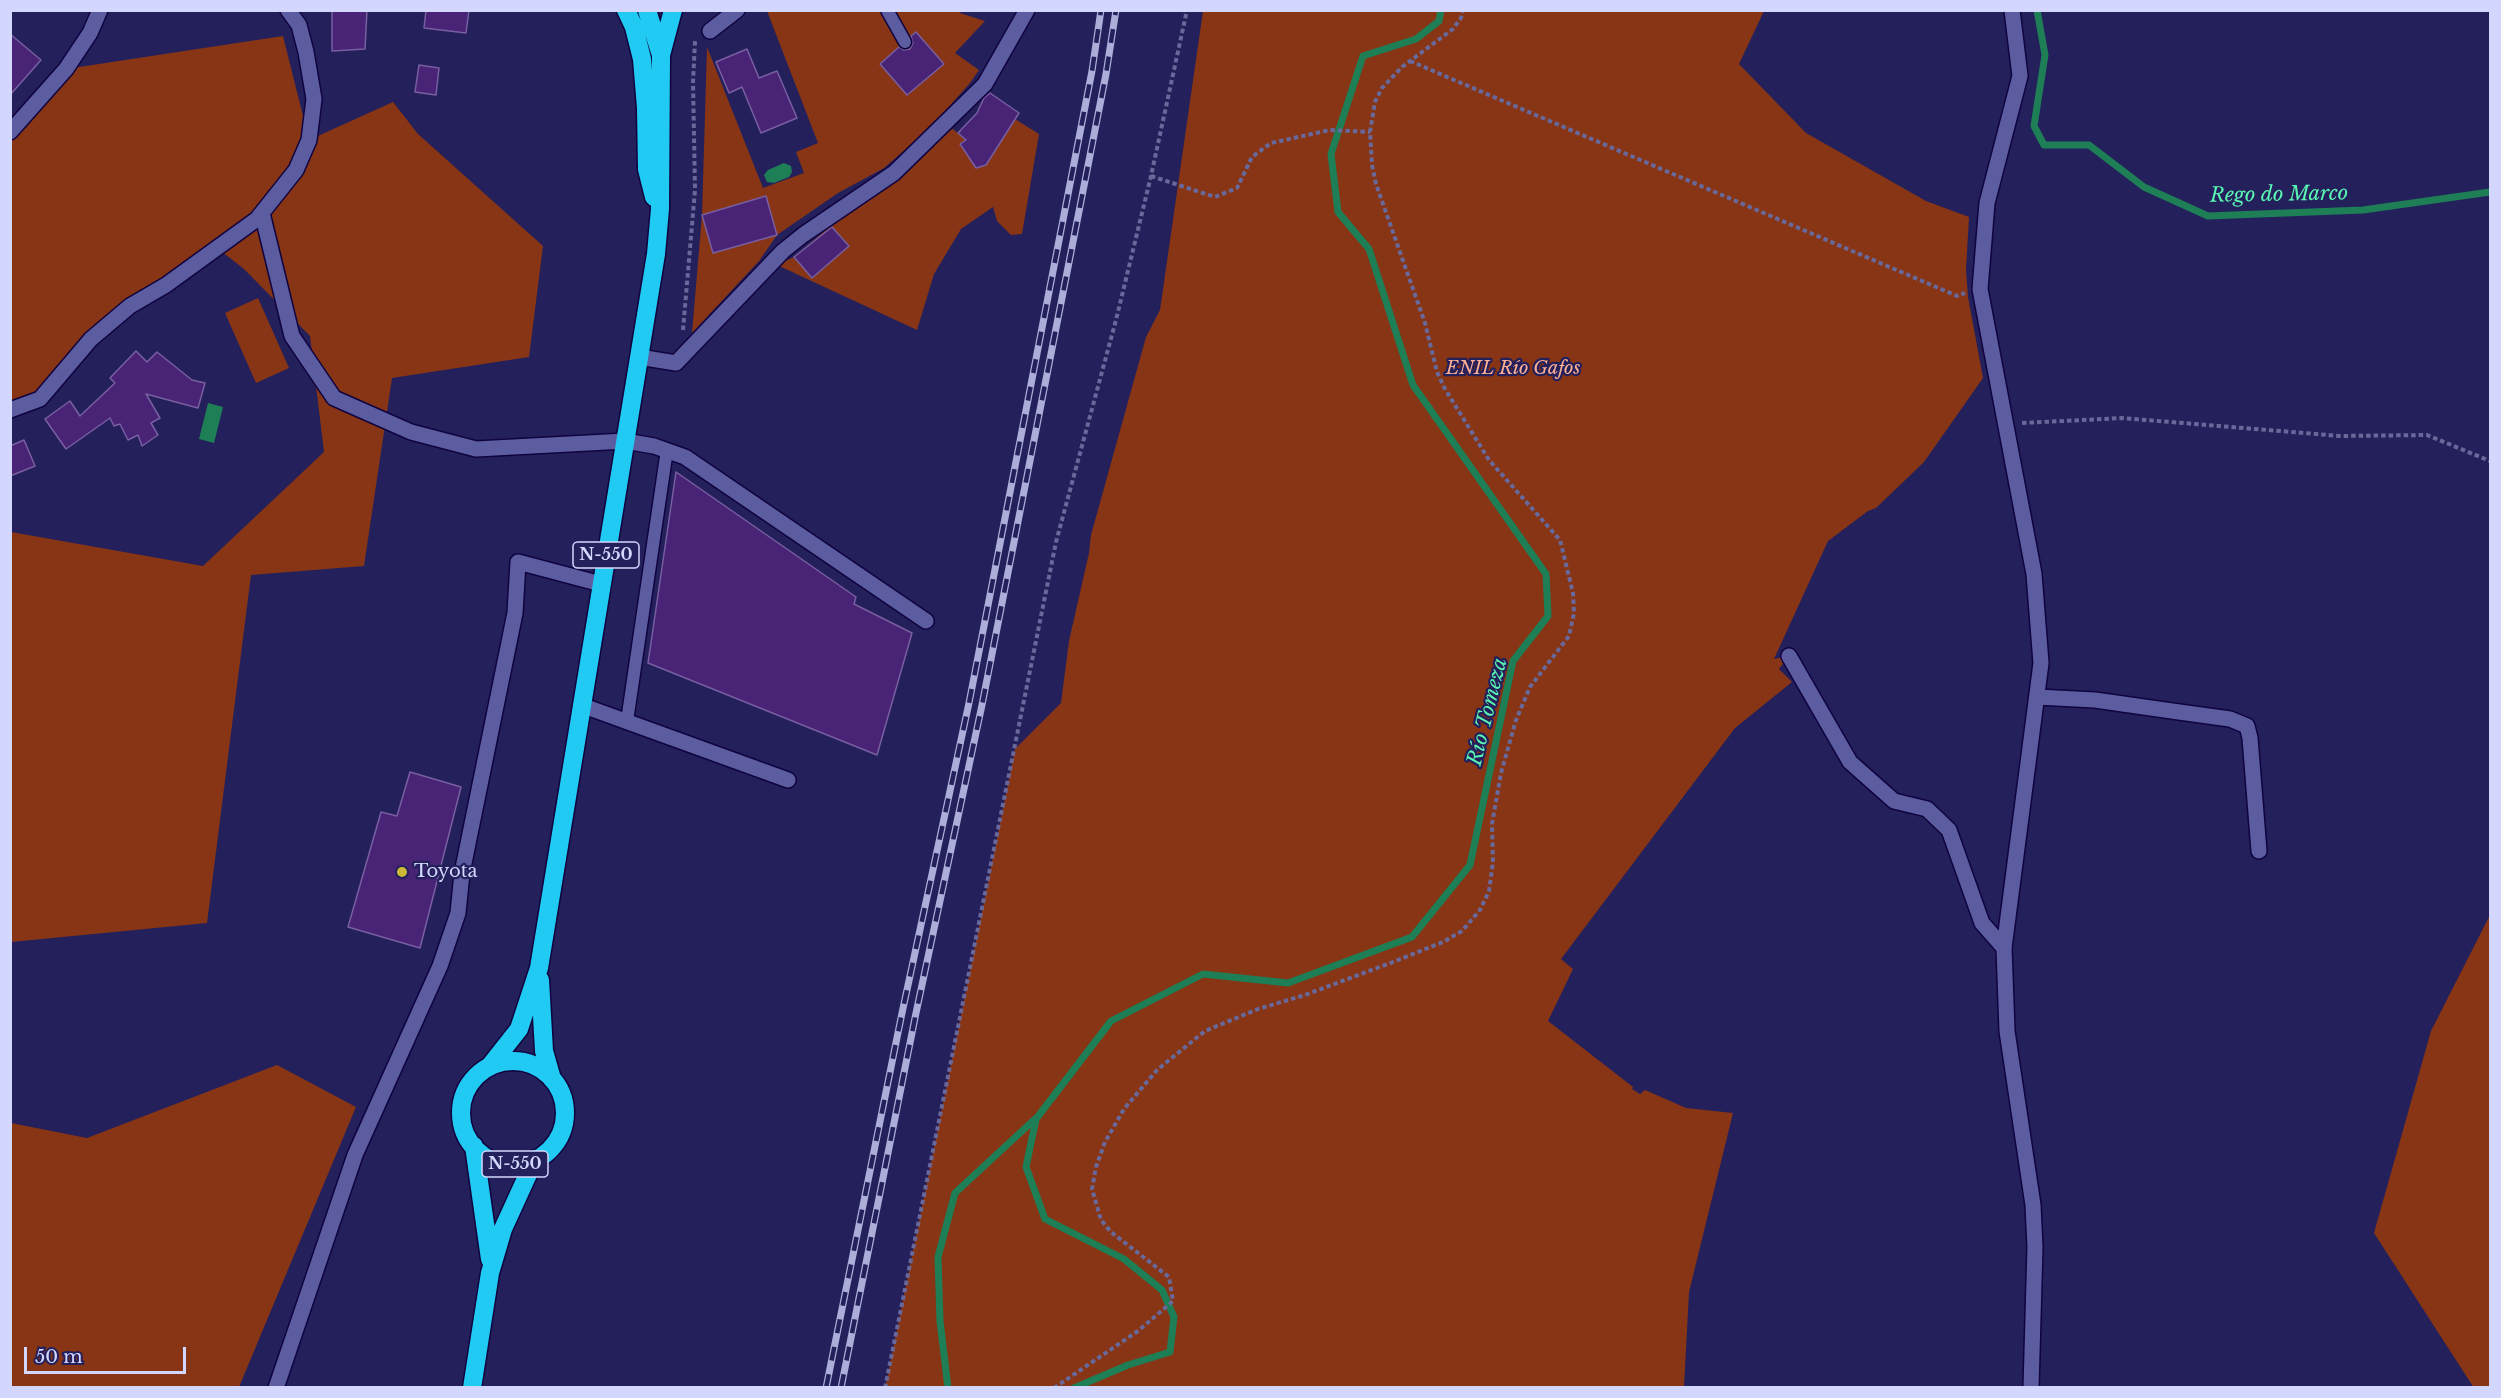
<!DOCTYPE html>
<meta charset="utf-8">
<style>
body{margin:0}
#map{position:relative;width:2501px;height:1398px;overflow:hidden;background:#24205c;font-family:"Libre Baskerville",serif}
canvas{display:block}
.frame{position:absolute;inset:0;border:12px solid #d3d7fd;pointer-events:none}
.scale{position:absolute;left:24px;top:1347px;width:162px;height:27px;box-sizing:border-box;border:3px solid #d3d7fd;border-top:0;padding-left:8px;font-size:18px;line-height:21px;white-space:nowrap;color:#d3d7fd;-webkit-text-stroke:4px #24205c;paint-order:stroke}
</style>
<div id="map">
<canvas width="2501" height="1398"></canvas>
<div class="frame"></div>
<div class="scale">50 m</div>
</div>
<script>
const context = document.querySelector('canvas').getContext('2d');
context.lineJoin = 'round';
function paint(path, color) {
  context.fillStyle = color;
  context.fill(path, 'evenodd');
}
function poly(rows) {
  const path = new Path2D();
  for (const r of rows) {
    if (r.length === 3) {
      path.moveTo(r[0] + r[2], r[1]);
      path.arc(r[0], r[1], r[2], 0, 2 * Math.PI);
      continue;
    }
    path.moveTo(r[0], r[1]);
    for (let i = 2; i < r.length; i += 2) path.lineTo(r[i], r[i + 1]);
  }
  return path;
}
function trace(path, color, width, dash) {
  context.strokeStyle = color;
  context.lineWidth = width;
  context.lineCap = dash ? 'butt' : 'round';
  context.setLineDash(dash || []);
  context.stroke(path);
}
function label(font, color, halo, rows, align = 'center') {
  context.font = font + ' "Libre Baskerville",serif';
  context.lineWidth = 4.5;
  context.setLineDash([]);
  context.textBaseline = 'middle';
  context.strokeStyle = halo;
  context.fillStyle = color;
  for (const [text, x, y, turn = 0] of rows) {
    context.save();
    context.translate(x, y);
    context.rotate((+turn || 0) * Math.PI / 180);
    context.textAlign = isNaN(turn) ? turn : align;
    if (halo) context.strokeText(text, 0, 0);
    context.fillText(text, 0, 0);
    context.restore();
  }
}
paint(poly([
 [961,10,960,13,985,21,955,53,979,70,970,83,930,128,884,168,838,193,777,235,759,261,692,333,702,215,707,47,763,188,804,173,796,152,818,143,767,11],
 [765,196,777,235,713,253,702,215],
 [1203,11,1764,11,1739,64,1806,133,1926,201,1969,217,1966,270,1968,297,1983,378,1924,462,1876,508,1868,511,1828,541,1774,659,1789,656,1779,669,1792,682,1735,728,1561,959,1573,969,1548,1021,1633,1087,1632,1089,1640,1094,1645,1090,1686,1108,1733,1113,1689,1292,1684,1387,885,1388,1015,749,1061,703,1069,641,1089,553,1091,535,1146,337,1160,310],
 [283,36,309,140,393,102,418,134,543,246,529,357,392,378,364,566,251,575,207,923,11,942,11,532,203,566,324,452,310,336,244,269,217,248,130,306,40,399,11,410,11,132,66,69],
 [1015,119,1039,134,1022,234,1011,235,997,221,993,207,961,229,934,274,917,330,777,265,794,257,949,126,966,140,960,145,976,167,986,165],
 [258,298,289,368,256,383,225,313],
 [2490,915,2490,1387,2474,1388,2374,1233,2431,1031],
 [277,1065,356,1107,239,1387,11,1387,11,1123,87,1138]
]), '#873514');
paint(poly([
 [784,163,791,166,792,172,789,177,774,183,767,182,764,175,768,170],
 [208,403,223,407,214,443,199,439]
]), '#1e7e56');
trace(poly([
 [2037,10,2045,55,2034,126,2044,145,2089,145,2144,187,2208,216,2363,210,2490,192],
 [948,1388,940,1321,938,1257,955,1193,1035,1119],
 [1074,1388,1128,1365,1170,1352,1174,1317,1162,1290,1124,1259,1045,1219,1026,1167,1036,1119,1111,1021,1203,974,1288,983,1412,937,1470,865,1513,661,1548,616,1546,574,1413,385,1369,249,1338,212,1331,154,1363,56,1416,39,1439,21,1441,10]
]), '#1e7e56', 7);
const building = poly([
 [332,10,367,10,365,49,332,51,332,10],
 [426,10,469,10,466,33,424,28,426,10],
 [916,32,944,64,907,95,880,64,899,47,904,50,910,49,913,43,911,36,916,32],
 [10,34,41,60,10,95,10,34],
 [747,49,759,78,777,71,797,118,761,133,742,87,729,93,716,62,747,49],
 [419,65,439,68,436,95,415,92,419,65],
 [990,93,1019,113,986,165,976,168,960,144,966,140,958,133,977,113,984,98,990,93],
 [766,196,777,235,713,253,702,215,766,196],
 [832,227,849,246,812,278,794,257,832,227],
 [136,351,147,362,157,352,192,380,205,383,198,408,146,394,160,418,151,423,158,435,142,446,138,435,128,440,120,424,114,426,110,418,66,449,45,419,70,401,80,416,115,383,110,378,136,351],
 [24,440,35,466,10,476,10,446,24,440],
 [676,472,856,597,854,604,912,633,877,755,648,663,676,472],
 [410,772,461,787,420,948,348,927,381,812,397,816,410,772]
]);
paint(building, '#492375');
trace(building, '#785fa1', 1.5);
const lane = poly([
 [887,10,905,42],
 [627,721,667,450]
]);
const street = poly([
 [710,31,737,10],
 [10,132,66,69,90,33,100,10],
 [262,213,292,336,334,398,411,432,476,449,625,441,654,446,685,457,926,621],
 [639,357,676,363,783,251,803,235,894,173,985,84,1027,10],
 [10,410,40,399,91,339,130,306,166,285,257,219,296,170,309,140,314,99,306,52,299,25,288,10],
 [1789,656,1850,762,1894,801,1927,809,1949,830,1982,923,2004,948],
 [2037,697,2095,700,2172,711,2230,719,2247,726,2250,738,2259,851],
 [581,705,788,780],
 [276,1388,355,1155,440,966,458,913,462,873,515,613,518,562,601,584]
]);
const secondary = poly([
 [2012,10,2020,76,1987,203,1980,289,2034,574,2041,663,2004,948,2007,1031,2033,1205,2035,1247,2031,1388]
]);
const highway = poly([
 [626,10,634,27,642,59,646,108,647,169,654,197],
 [647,10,660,52],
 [540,980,544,1051,552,1079],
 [513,1113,52],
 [489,1067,519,1029,539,968,656,254,660,209,661,55,673,10],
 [474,1146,490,1259],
 [472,1388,490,1273,503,1229,535,1159]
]);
trace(lane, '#10033f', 15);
trace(street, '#10033f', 18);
trace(secondary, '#10033f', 18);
trace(highway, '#10033f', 21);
trace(poly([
 [1410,61,1957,296,1965,293],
 [1151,176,1215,197,1237,188,1252,157,1271,143,1330,130,1370,132],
 [683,330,695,190,693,82,695,41],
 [2022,423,2122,418,2340,436,2427,435,2490,461],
 [885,1388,1056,542,1116,320,1151,176,1187,10],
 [1054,1388,1138,1331,1173,1301,1169,1277,1111,1232,1101,1220,1092,1189,1096,1167,1105,1142,1124,1109,1157,1070,1205,1031,1258,1009,1305,995,1393,962,1443,942,1462,931,1480,910,1489,891,1493,862,1492,824,1501,773,1516,720,1530,687,1569,636,1574,613,1573,593,1560,540,1489,460,1445,389,1437,372,1425,323,1376,184,1372,165,1370,132,1375,102,1382,88,1402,67,1453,29,1461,18,1463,10]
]), '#68689b', 4, [4.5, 3]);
trace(lane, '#5b5da0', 12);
trace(street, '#5b5da0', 15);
trace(secondary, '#5b5da0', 15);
trace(highway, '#20caf3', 18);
const rail = poly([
 [826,1388,902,1013,969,703,1092,71,1101,10],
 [841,1388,916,1013,982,705,1106,74,1116,10]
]);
trace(rail, '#acaed9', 7);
trace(rail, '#24205c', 4.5, [14]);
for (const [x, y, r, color] of [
 [402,872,6,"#ccb938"]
]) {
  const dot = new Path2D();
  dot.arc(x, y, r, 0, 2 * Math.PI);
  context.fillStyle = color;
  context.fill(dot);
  trace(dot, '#24205c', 2);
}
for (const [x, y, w] of [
 [606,555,66],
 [515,1164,66]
]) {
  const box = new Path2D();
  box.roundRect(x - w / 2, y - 13, w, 26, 4.5);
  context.fillStyle = '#24205c';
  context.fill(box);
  trace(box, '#d3d7fd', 1.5);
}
label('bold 16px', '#d3d7fd', null, [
 ["N-550",606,555],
 ["N-550",515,1164]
]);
label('italic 18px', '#fdb094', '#24205c', [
 ["ENIL Río Gafos",1513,369]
]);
label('18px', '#d3d7fd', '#24205c', [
 ["Toyota",414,872]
], 'left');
label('italic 20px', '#5af6b1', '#24205c', [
 ["Rego do Marco",2279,195,-1],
 ["Río Tomeza",1488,712,-76]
]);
</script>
